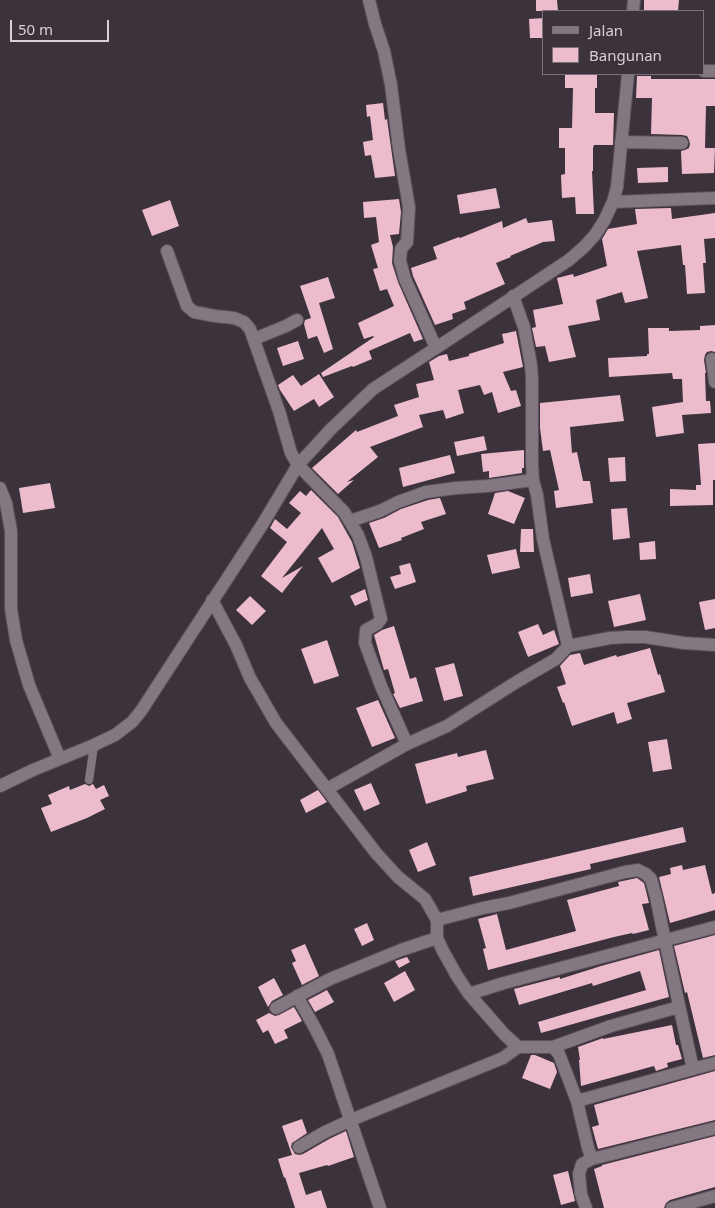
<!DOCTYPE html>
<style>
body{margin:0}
#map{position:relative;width:715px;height:1208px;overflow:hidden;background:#3c323c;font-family:"Noto Sans",sans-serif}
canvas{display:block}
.legend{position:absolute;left:542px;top:10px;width:162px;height:65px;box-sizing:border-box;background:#3c323c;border:1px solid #7a717a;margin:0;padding:6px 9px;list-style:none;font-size:15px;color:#d7d0d6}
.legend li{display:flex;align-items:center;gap:10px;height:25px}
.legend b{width:25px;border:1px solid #7a717a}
.scale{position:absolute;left:10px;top:20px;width:99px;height:22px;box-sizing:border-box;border:2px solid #d7d0d6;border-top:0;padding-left:6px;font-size:15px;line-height:18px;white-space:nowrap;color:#d7d0d6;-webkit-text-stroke:4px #3c323c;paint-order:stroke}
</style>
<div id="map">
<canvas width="715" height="1208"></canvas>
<ul class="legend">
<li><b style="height:6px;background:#837782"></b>Jalan</li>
<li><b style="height:14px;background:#ecbbcc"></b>Bangunan</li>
</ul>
<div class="scale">50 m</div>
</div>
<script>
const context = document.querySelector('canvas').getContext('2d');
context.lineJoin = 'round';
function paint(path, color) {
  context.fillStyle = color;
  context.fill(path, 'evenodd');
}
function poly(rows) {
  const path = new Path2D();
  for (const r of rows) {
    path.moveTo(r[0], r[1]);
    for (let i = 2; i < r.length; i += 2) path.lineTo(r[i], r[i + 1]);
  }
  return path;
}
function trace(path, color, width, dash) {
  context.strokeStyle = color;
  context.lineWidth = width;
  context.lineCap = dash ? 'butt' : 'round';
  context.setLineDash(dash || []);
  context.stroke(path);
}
paint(poly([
 [536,0,557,0,558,11,536,11],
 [644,0,679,0,678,11,644,11],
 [544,18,544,38,530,38,529,19],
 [565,74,597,74,597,88,595,88,595,113,614,113,613,145,594,145,593,148,593,171,592,171,594,214,576,214,575,197,562,198,561,175,565,174,565,148,559,148,559,128,572,128,573,88,565,88],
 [637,76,651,76,651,79,715,79,715,106,706,106,705,148,715,148,714,173,682,174,681,151,685,150,689,148,690,144,689,140,687,136,682,135,651,134,652,98,636,98],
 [383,103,385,120,387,119,395,176,375,178,371,155,365,156,363,142,373,140,370,116,367,117,366,105],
 [668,167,668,182,638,183,637,168],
 [496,188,500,208,460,214,457,195],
 [399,199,401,212,399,234,390,235,393,247,392,263,398,282,423,339,414,342,410,333,369,351,372,359,353,367,352,366,323,377,321,373,374,337,373,336,364,339,358,323,394,306,387,289,380,291,373,269,378,268,371,245,379,242,376,217,364,218,363,202],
 [170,200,179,226,152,236,142,210],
 [671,208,672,219,715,213,715,238,704,239,706,263,703,263,705,293,687,294,685,265,683,265,681,245,637,251,648,298,625,303,622,292,596,300,600,320,568,326,576,357,549,362,545,346,536,347,532,328,536,327,533,310,563,304,557,278,573,274,574,277,607,266,602,239,608,229,637,224,635,209],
 [526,218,528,223,552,220,555,241,543,242,510,256,511,257,496,263,505,284,464,302,466,309,452,314,453,319,435,325,413,276,411,268,437,259,433,247,459,237,460,238,502,221,503,228],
 [328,277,335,298,319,303,333,349,324,353,317,336,308,339,304,324,305,320,311,318,300,286],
 [715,325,715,352,711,351,707,352,705,355,704,360,706,373,705,373,706,401,710,401,711,413,682,415,684,433,656,437,652,407,683,402,682,379,673,379,672,373,609,377,608,358,647,356,647,354,649,354,648,328,669,328,669,331,700,330,700,326],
 [516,331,523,367,503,372,511,391,516,390,521,406,498,413,492,392,484,395,480,385,458,390,464,413,446,419,443,410,419,415,423,427,370,447,378,457,347,482,354,480,338,494,312,468,356,430,357,432,398,416,394,405,419,397,416,384,434,380,429,362,439,356,447,354,449,361,469,356,469,354,504,343,502,334],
 [298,341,304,359,283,366,277,348],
 [319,374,334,397,319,407,314,399,294,411,280,390,278,385,293,375,301,386],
 [620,395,624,421,570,427,572,453,577,452,583,481,590,481,593,503,556,508,554,491,559,490,550,450,543,451,540,428,540,403],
 [484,436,487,450,457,456,454,442],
 [715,443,715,480,713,480,713,505,670,506,670,489,696,490,696,485,701,485,698,444],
 [524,450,524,468,522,468,522,473,489,478,489,471,483,472,481,454],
 [450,455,455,473,403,487,399,468],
 [625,457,626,481,610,482,608,458],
 [50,483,55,508,23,513,19,488],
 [311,490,338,517,352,542,360,568,332,583,318,558,334,549,322,528,282,578,303,566,282,593,261,576,287,542,270,528,275,519,287,529,301,513,289,503,300,491,306,496],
 [508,491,525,498,514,524,488,514,495,493],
 [440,498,446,514,421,522,424,529,401,538,402,540,379,548,369,523,384,518,401,509,428,500],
 [627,508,630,538,613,540,611,509],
 [521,529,533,529,534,552,520,552],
 [655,541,656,559,640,560,639,543],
 [516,549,520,568,492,574,487,555],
 [410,563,416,582,395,589,390,577,401,574,399,566],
 [590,574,593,593,571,597,568,578],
 [365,589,368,600,355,606,350,596],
 [640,594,646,620,614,627,608,601],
 [250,596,266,611,252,625,236,610],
 [715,599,715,628,705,630,699,602],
 [538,624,543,635,554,630,559,644,528,657,518,632],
 [394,626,410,679,416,677,423,701,400,708,393,694,395,693,388,669,384,670,374,635,382,630],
 [327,640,339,676,314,684,301,649],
 [650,648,658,675,660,674,665,692,627,703,632,719,617,724,614,712,572,726,564,702,563,703,557,687,566,684,560,666,570,655,580,653,584,665,616,655,617,657],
 [454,663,463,696,444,701,435,668],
 [378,700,395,738,372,747,356,708],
 [667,739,672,769,653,772,648,742],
 [486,750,494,779,466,786,467,791,426,804,415,764,457,753,458,757],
 [371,783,380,804,364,811,354,790],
 [85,784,89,786,93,784,96,789,104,785,109,796,100,800,105,809,87,818,51,832,41,808,52,804,48,795,69,786,70,790],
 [318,790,327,802,306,813,300,800],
 [683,827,686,842,590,864,591,869,473,896,469,877],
 [427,842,436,865,418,872,409,850],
 [682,865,683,870,705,865,712,894,715,893,715,910,670,923,659,877,671,874,670,868],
 [637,878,644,883,649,903,642,904,649,930,633,934,632,933,614,937,488,970,483,949,486,948,478,919,497,914,506,950,576,931,567,900,619,886,618,882],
 [367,923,374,940,362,946,354,929],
 [715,935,715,1055,703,1058,687,992,685,993,674,946],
 [305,944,319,976,302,985,292,963,296,961,291,950],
 [659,950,669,997,541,1033,538,1022,646,990,640,971,593,986,592,983,519,1005,514,989,560,977,560,979,601,966],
 [407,957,410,962,399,968,395,961],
 [405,971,415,990,394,1002,384,983],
 [274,978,283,995,272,1001,268,1007,258,987],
 [327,990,334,1002,315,1012,308,1000],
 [294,1007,302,1021,284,1030,288,1038,275,1044,268,1030,263,1033,256,1020,269,1013,275,1016,279,1015],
 [672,1025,676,1045,678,1045,682,1059,667,1063,668,1067,656,1071,654,1066,581,1086,579,1060,580,1060,578,1047,603,1038,603,1039],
 [531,1055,535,1055,554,1063,557,1072,550,1089,522,1078],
 [715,1071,715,1120,598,1149,592,1127,599,1125,594,1105],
 [302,1119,307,1133,292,1143,291,1147,295,1154,299,1155,303,1154,329,1139,346,1131,354,1157,328,1166,327,1165,299,1173,306,1195,321,1190,327,1208,295,1208,285,1177,284,1178,278,1159,292,1155,282,1126],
 [715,1136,715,1187,670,1200,666,1203,664,1208,604,1208,594,1169,602,1166,602,1165],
 [568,1171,575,1201,561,1205,553,1175]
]), '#ecbbcc');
const lane = poly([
 [89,780,94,745]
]);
const street = poly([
 [369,0,375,24,384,51,391,85,399,149,409,207,407,242,401,249,400,261,405,279,436,348],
 [633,11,634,0],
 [704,71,715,71],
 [621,142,682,143],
 [613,202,715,198],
 [167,251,187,306,194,312,215,316,234,318,244,322,250,329,279,411,291,453,298,465,344,512,358,535,366,557,381,619,377,624,366,630,365,643,381,686,407,744],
 [513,296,524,327,531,365,532,378,532,463,533,480,537,495,543,539,568,646],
 [254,339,286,326,297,320],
 [712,359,715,382],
 [0,488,6,503,11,531,11,609,16,640,29,685,60,759],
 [350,521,380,511,398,502,426,492,456,488,487,486,533,480],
 [212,600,236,645,250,678,276,723,376,853,398,877,425,899,437,920,437,938,443,951,457,976,469,994,504,1034,518,1047,553,1047,559,1054,577,1101,588,1148,592,1159,582,1164,579,1174,581,1194,586,1208],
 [0,786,33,770,94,745,115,735,132,722,141,711,262,525,298,465,331,429,373,389,436,348,569,260,584,247,595,235,604,221,613,202,617,187,628,74],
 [327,789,407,744,447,726,518,681,556,659,568,646,610,638,626,637,645,637,684,643,715,645],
 [437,920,483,908,509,903,625,872,638,870,646,874,651,879,656,897,665,941,693,1069,715,1063],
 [469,994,504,983,715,927],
 [297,996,315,1028,328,1054,380,1208],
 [276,1008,330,979,401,950,437,938],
 [553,1047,611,1026,679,1007],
 [577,1101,693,1069],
 [299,1147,325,1132,351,1120,503,1058,518,1047],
 [592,1159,715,1128],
 [672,1208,715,1196]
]);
trace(lane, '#595059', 9);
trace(street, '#595059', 14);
trace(lane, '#837782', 8);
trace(street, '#837782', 12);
</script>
